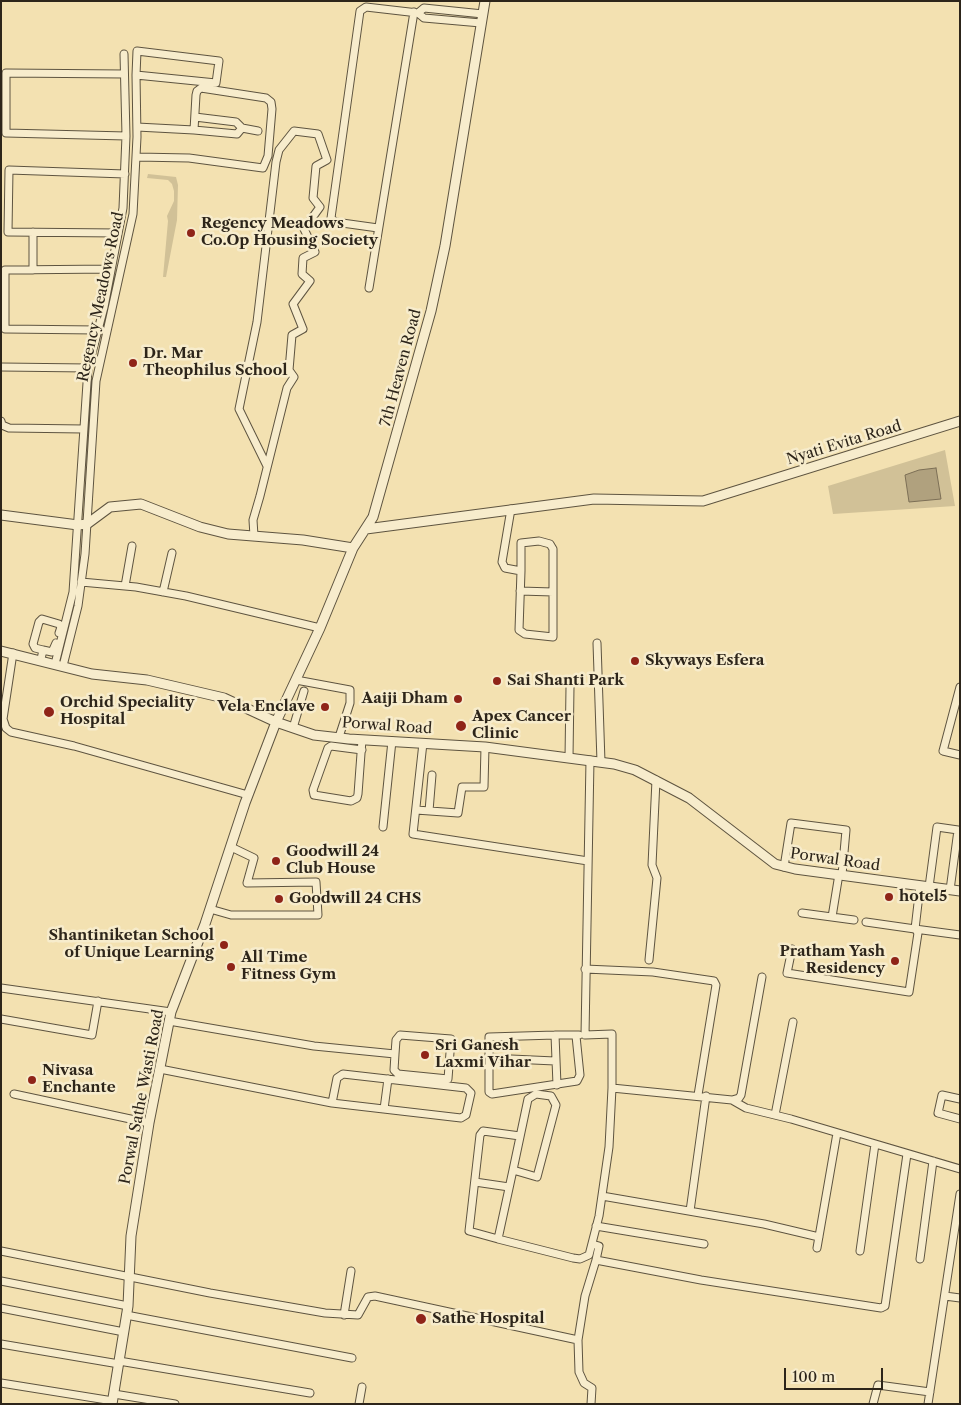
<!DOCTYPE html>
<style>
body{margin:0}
#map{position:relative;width:961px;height:1405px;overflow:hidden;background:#f3e1b1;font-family:"Libre Caslon Text",serif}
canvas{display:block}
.frame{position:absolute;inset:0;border:2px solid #2d251a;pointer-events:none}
.scale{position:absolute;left:784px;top:1368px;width:99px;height:22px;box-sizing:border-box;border:2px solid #2d251a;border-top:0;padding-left:6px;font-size:15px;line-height:18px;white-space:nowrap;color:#2d251a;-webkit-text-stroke:4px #f7eccc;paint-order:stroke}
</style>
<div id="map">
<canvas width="961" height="1405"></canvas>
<div class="frame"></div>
<div class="scale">100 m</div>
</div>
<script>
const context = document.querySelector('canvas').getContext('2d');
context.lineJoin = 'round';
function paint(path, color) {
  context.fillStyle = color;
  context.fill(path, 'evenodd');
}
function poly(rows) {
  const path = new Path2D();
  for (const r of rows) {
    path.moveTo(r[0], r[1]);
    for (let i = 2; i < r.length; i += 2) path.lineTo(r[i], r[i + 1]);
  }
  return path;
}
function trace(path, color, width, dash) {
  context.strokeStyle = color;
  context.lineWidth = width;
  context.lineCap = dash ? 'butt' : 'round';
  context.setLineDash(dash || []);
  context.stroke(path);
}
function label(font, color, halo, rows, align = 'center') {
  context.font = font + ' "Libre Caslon Text",serif';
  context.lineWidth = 5;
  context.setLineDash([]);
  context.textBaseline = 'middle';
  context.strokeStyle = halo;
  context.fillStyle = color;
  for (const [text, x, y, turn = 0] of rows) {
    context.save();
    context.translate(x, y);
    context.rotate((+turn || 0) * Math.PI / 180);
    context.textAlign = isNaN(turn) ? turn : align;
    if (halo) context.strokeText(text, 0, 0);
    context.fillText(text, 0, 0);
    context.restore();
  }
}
paint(poly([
 [148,174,176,177,178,185,177,220,166,277,163,277,168,221,167,216,174,201,174,191,172,184,168,180,147,178],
 [945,450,955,506,833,514,828,486]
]), '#d1c197');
const water = poly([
 [936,468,941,499,909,502,905,475,919,470,936,468]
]);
paint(water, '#b0a17e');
trace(water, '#7c6f56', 1);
const minor = poly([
 [418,13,424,8,483,14],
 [124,74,6,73,6,133,126,136],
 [242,128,258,131],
 [194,130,237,134,242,128,236,122,195,117],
 [137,157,189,158,263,168,268,156,272,109,271,102,266,98,201,88,197,91,196,95,194,130,137,127],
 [378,228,335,222,331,218,360,11,366,7,418,13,424,18,481,23],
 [118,233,8,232,9,170,125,174],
 [33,270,33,232],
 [369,288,414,12],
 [97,330,5,329,5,270,111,269],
 [1,367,88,368],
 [1,421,2,425,9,428,83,429],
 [511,509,502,562,505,568,521,571,519,630,525,634,553,637,553,549,550,544,539,541,521,543,521,571],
 [254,536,253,520,260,496,287,388,294,377,289,370,292,335,303,329,293,304,310,281,302,274,303,258,315,252,304,229,320,207,313,198,316,166,327,160,318,134,294,131,279,150,276,162,257,322,239,409,267,466],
 [81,582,136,587,186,596,320,628],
 [125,586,132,546],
 [520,591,553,592],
 [163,592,172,553],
 [597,643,601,762],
 [43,650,52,652,56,643],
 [13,653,3,719,6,728,11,732,74,746,248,795],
 [41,659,43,650,35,648,33,644,39,622,42,619,59,624,61,627,59,633],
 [55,664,73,592,88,368,104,307,123,208,126,136,124,54],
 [63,666,78,606,85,554,96,381,133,214,137,137,136,75,137,51,219,61,216,83,136,75],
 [296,680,350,690,350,703,339,737],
 [960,687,943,751,960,755],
 [293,728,304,691],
 [423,743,413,834,588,861],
 [362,750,331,746,328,748,313,790,314,795,351,801,357,798,358,794,362,740],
 [569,758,570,687],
 [416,810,458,813,462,787,484,787,485,747],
 [429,811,432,775],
 [383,827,392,741],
 [784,867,791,823,846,830,842,875],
 [920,886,915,929,960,935],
 [929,887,937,827,958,830,950,890],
 [210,909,231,915,318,915,316,882,247,883,254,858,231,847],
 [802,913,854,920],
 [832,917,839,874],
 [792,949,787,973,909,992,918,933,915,929,866,922],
 [649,960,657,878,652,865,656,780],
 [585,969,653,972,714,981,716,985,698,1095],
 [1,988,171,1012],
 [1,1019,92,1035,98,1001],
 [169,1021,314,1046,395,1054,396,1040,400,1035,451,1039,448,1079,398,1074,394,1070,395,1054],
 [489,1058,489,1037,555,1035],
 [555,1061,489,1058,489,1092,492,1094,577,1081,580,1075,576,1036],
 [160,1069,332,1103,337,1078,343,1074,466,1088,471,1093,466,1115,461,1118,332,1103],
 [557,1085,555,1035,579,1035],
 [612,1088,732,1100,746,1108,791,1119,960,1169],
 [14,1094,149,1123],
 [960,1099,942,1095,938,1113,960,1119],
 [732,1100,739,1098,741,1095,762,977],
 [384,1109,388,1079],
 [775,1115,793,1022],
 [513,1170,528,1099,536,1094,551,1096,556,1105,537,1177,513,1170,498,1239,573,1258,580,1259,589,1255,599,1216,609,1147,612,1088,612,1034,585,1035,590,760],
 [475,1182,509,1187],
 [602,1196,764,1224,819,1237],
 [690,1211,706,1096],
 [596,1226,704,1244],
 [498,1239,469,1231,480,1135,483,1131,520,1136],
 [592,1244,599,1246,596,1260],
 [817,1248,837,1133],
 [1,1251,210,1293,325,1313,358,1315,368,1297,375,1296,578,1340,585,1296,596,1260,701,1280,881,1308,885,1306,907,1154],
 [860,1251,875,1144],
 [920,1259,933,1161],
 [1,1281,128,1306],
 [945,1296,960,1298],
 [1,1308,124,1332],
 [126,1315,352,1358],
 [344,1315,351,1271],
 [578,1340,579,1372,584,1383,592,1388,591,1404],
 [1,1344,119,1364],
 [119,1361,310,1393],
 [1,1383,113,1401],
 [114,1394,175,1404],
 [359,1404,362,1387],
 [873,1404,878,1385,930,1392],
 [928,1404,960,1194]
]);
const tertiary = poly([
 [1,515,78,525,87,524,110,507,141,504,200,527,228,534,303,540,353,548],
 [366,529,594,499,703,501,960,421],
 [1,651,92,674,147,680,224,698,276,722,314,735,349,739,485,747,614,764,635,770,689,798,775,864,795,869,960,891],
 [112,1404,128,1306,131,1236,149,1123,171,1012,205,924,245,803,276,722,320,628,353,548,373,517,431,311,445,246,485,1]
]);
trace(minor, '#5e5440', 9);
trace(tertiary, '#5e5440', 11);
trace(minor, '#f7eccc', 7);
trace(tertiary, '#f7eccc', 9);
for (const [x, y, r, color] of [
 [191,233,5,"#8f2418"],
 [133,363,5,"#8f2418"],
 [635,661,5,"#8f2418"],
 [497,681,5,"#8f2418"],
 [458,699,5,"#8f2418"],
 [325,707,5,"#8f2418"],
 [49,712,6,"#8f2418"],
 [461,726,6,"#8f2418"],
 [276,861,5,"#8f2418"],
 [889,897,5,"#8f2418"],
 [279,899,5,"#8f2418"],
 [224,945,5,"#8f2418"],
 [895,961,5,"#8f2418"],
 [231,967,5,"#8f2418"],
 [425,1055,5,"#8f2418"],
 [32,1080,5,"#8f2418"],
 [421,1319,6,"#8f2418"]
]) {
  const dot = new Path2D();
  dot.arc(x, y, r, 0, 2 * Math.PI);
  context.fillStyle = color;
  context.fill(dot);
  trace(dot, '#f7eccc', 2);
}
label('bold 15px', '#2d251a', '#f7eccc', [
 ["Regency Meadows",201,224],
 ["Co.Op Housing Society",201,241],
 ["Dr. Mar",143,354],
 ["Theophilus School",143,371],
 ["Skyways Esfera",645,661],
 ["Sai Shanti Park",507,681],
 ["Aaiji Dham",448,699,"right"],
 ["Orchid Speciality",60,703],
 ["Hospital",60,720],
 ["Vela Enclave",315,707,"right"],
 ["Apex Cancer",472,717],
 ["Clinic",472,734],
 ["Goodwill 24",286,852],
 ["Club House",286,869],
 ["hotel5",899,897],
 ["Goodwill 24 CHS",289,899],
 ["Shantiniketan School",214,936,"right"],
 ["of Unique Learning",214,953,"right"],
 ["Pratham Yash",885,952,"right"],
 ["Residency",885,969,"right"],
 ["All Time",241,958],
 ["Fitness Gym",241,975],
 ["Sri Ganesh",435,1046],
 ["Laxmi Vihar",435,1063],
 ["Nivasa",42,1071],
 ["Enchante",42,1088],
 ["Sathe Hospital",432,1319]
], 'left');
label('15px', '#2d251a', '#f7eccc', [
 ["Regency Meadows Road",101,297,-78],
 ["7th Heaven Road",401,368,-75],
 ["Nyati Evita Road",844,443,-17],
 ["Porwal Road",387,726,4],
 ["Porwal Road",835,860,8],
 ["Porwal Sathe Wasti Road",142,1097,-79]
]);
</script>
